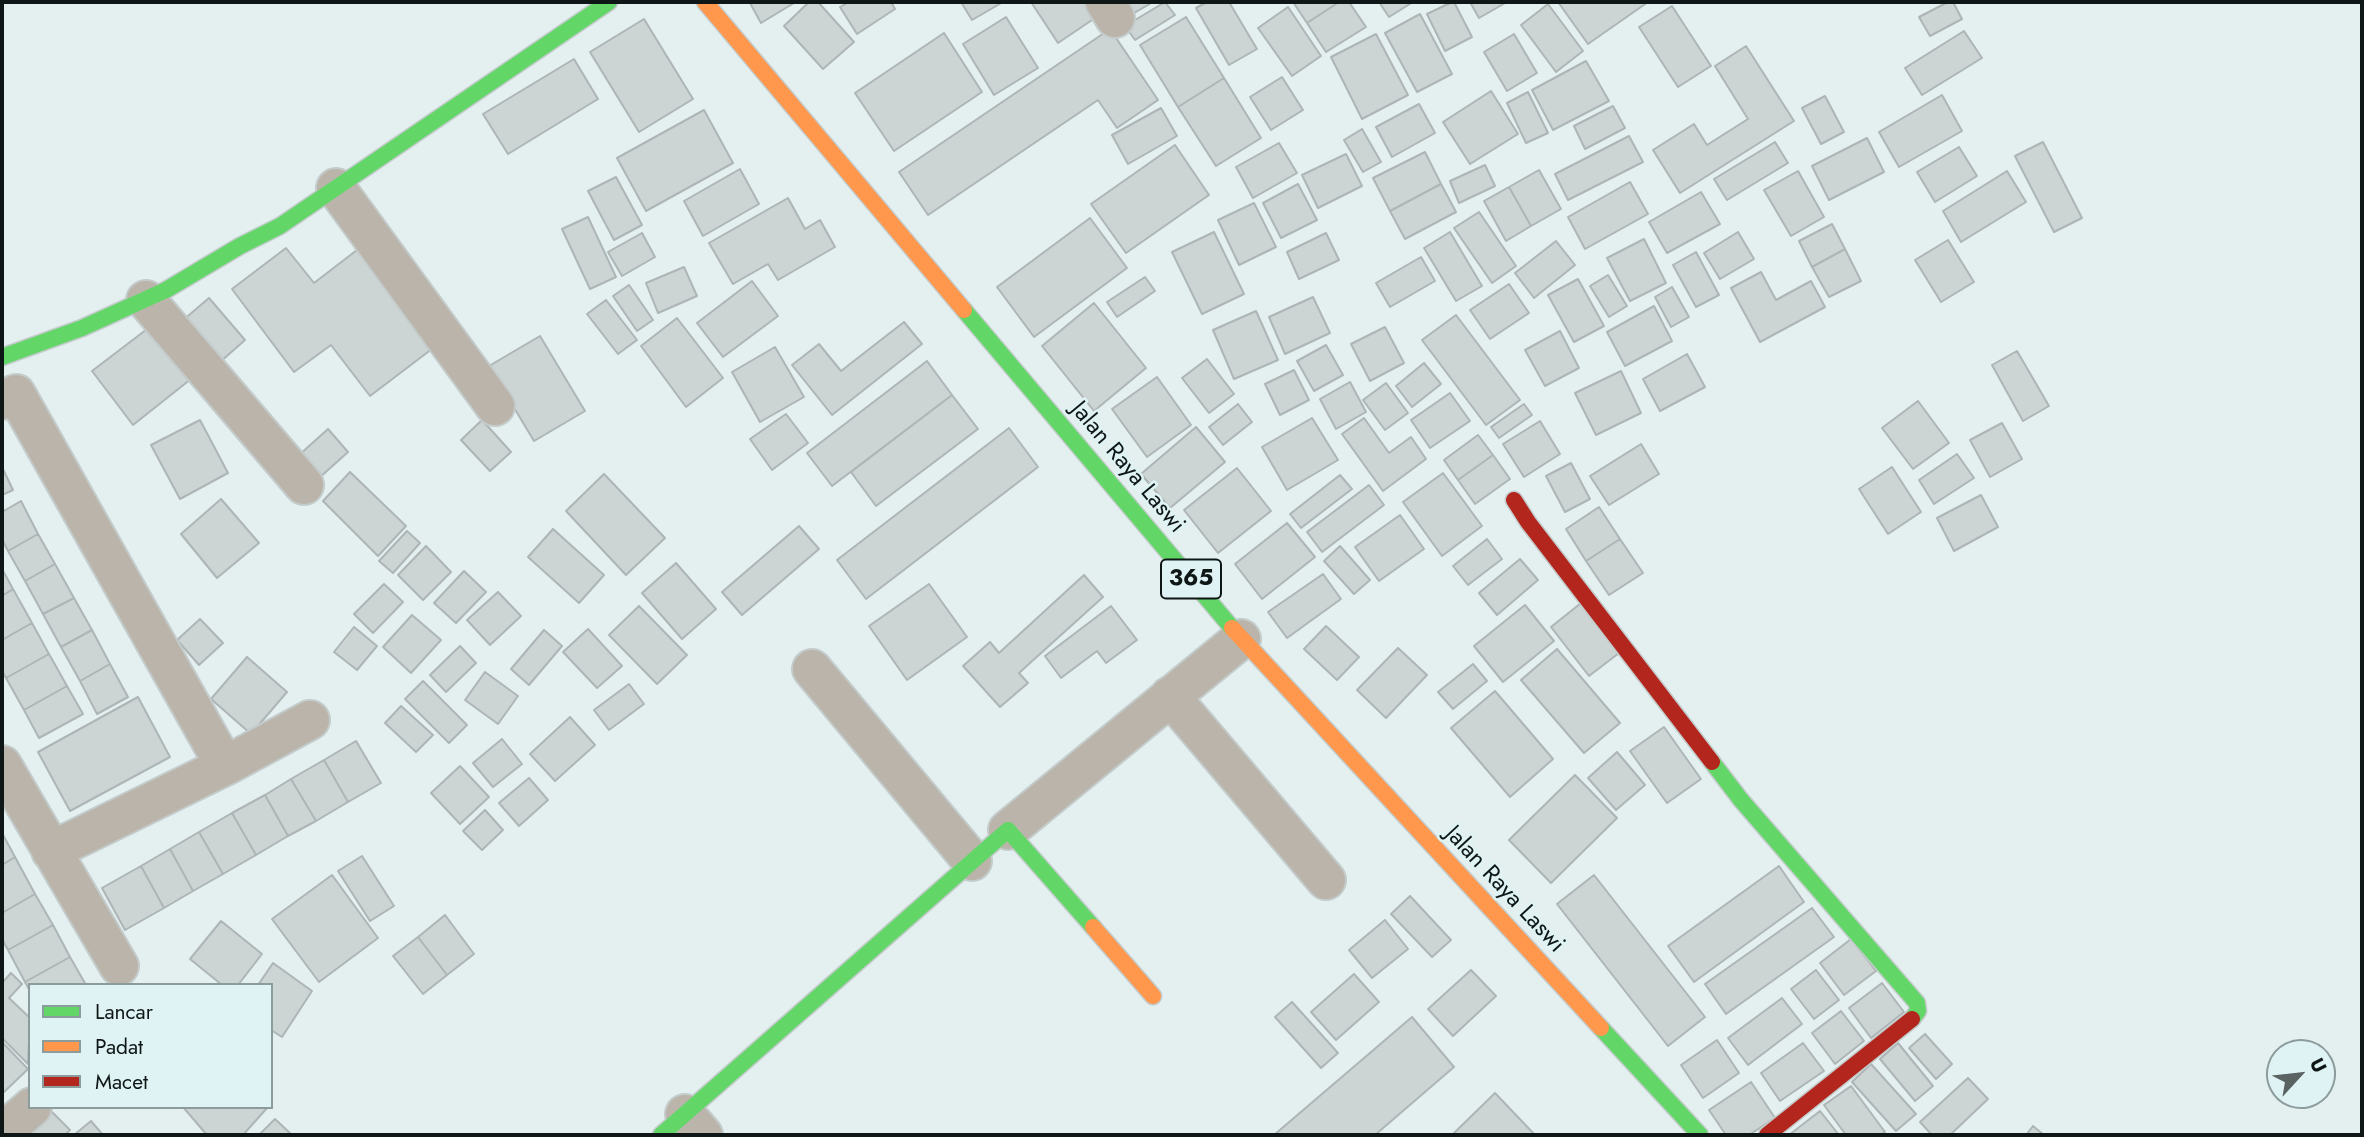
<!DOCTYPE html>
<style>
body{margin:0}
#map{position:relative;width:2364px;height:1137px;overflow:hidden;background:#e4efef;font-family:Jost,sans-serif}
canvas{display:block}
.frame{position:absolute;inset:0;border:4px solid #0f1616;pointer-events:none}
.legend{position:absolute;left:28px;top:983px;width:245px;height:126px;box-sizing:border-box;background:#dff3f4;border:2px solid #8c9b9b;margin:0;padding:9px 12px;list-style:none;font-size:21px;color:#0f1616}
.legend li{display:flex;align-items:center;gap:14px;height:35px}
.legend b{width:35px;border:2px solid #8c9b9b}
.north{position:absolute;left:2266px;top:1039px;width:70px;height:70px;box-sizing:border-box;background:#dff3f4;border:2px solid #8c9b9b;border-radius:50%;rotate:63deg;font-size:19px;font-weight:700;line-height:28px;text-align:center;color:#0f1616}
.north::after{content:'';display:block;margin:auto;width:24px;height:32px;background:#5a6262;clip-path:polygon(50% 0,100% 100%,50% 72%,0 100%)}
</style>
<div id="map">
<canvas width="2364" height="1137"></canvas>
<div class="frame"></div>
<ul class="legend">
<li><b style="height:9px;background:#63d668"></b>Lancar</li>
<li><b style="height:9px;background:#ff974d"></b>Padat</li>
<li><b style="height:9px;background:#b3261e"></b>Macet</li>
</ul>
<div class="north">U</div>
</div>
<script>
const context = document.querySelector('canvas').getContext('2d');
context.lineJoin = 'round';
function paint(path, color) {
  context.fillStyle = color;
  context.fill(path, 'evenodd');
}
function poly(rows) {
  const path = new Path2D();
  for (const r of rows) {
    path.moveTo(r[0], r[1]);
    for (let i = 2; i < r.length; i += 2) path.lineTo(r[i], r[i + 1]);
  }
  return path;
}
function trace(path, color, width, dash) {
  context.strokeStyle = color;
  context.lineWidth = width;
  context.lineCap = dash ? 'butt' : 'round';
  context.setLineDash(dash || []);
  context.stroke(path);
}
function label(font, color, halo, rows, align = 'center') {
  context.font = font + ' Jost,sans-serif';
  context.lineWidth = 5;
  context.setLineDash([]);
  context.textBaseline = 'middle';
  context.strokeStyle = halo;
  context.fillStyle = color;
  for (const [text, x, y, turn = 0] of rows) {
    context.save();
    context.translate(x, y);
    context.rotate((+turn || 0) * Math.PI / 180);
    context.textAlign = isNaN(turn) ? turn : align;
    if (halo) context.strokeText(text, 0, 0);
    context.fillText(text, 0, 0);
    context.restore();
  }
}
const building = poly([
 [752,2,793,2,794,3,761,23,750,3,752,2],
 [809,2,818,2,854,42,823,69,784,26,809,2],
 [849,2,891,2,895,9,857,34,840,7,849,2],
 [961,2,1003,2,972,20,961,2],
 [1031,2,1088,2,1098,16,1058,43,1031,2],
 [1120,2,1153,2,1129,16,1120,2],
 [1165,2,1175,15,1135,40,1125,26,1165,2],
 [1207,2,1229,2,1257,49,1229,65,1196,8,1207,2],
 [1293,2,1339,2,1307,23,1293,2],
 [1339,2,1349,2,1366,27,1326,52,1307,23,1339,2],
 [1379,2,1413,2,1389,17,1379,2],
 [1452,2,1454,2,1472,37,1445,51,1427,14,1452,2],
 [1470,2,1507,2,1479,18,1470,2],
 [1558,2,1648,2,1588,44,1558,2],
 [1948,2,1953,2,1962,19,1930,36,1919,17,1948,2],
 [1548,4,1583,51,1556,72,1521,25,1548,4],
 [1672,6,1711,66,1678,87,1639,27,1672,6],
 [1288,7,1321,56,1292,76,1258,28,1288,7],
 [1420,14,1452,74,1417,92,1385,33,1420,14],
 [1006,17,1038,68,994,95,963,44,1006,17],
 [1186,17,1224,78,1178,107,1140,45,1186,17],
 [644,19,693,99,639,132,590,52,644,19],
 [1110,29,1158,100,1117,128,1098,100,928,215,899,172,1110,29],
 [1964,31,1982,58,1922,95,1905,68,1964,31],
 [944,33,982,92,894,151,855,93,944,33],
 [1376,34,1408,95,1362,119,1331,57,1376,34],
 [1514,34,1537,73,1507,91,1484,52,1514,34],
 [1746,46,1794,121,1680,193,1653,150,1694,124,1707,145,1748,119,1715,66,1746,46],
 [574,59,598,99,508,154,483,114,574,59],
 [1586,61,1609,101,1553,130,1532,90,1586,61],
 [1282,77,1303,110,1271,130,1250,97,1282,77],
 [1224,78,1261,138,1216,166,1178,107,1224,78],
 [1491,91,1518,134,1470,164,1443,122,1491,91],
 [1528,92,1548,133,1526,143,1507,103,1528,92],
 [1942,95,1962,131,1899,167,1879,132,1942,95],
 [1825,96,1844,132,1821,144,1802,108,1825,96],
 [1419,104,1435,133,1392,157,1376,127,1419,104],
 [1613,106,1625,128,1585,149,1574,126,1613,106],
 [1161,108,1177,136,1128,164,1112,135,1161,108],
 [704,110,733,163,646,211,617,158,704,110],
 [1362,129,1381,162,1363,172,1344,140,1362,129],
 [1629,136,1643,162,1568,200,1555,174,1629,136],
 [1867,138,1884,172,1829,200,1812,166,1867,138],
 [1775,142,1788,163,1727,200,1714,179,1775,142],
 [2043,142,2082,218,2054,232,2015,156,2043,142],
 [1279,143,1297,173,1253,198,1236,167,1279,143],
 [1175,145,1209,195,1126,253,1091,204,1175,145],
 [1959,147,1977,176,1935,202,1917,172,1959,147],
 [1425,152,1441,184,1390,211,1373,178,1425,152],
 [1346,154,1362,186,1318,208,1302,175,1346,154],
 [1485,165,1495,186,1459,203,1450,181,1485,165],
 [740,169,759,204,703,236,684,201,740,169],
 [1539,170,1561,209,1531,226,1509,187,1539,170],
 [1798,171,1824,217,1791,236,1764,190,1798,171],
 [2007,171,2026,202,1961,242,1943,211,2007,171],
 [616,177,642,225,614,240,588,191,616,177],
 [1630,182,1648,214,1585,249,1568,217,1630,182],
 [1298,184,1317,220,1281,238,1263,203,1298,184],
 [1441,184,1456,212,1405,239,1390,211,1441,184],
 [1509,187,1531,226,1506,241,1484,201,1509,187],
 [1701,192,1720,224,1667,253,1649,222,1701,192],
 [788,198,805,229,820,220,835,247,778,280,768,264,733,284,709,243,788,198],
 [1254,203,1276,247,1239,265,1218,220,1254,203],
 [1479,212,1516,266,1492,283,1454,228,1479,212],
 [588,217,616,277,590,289,562,229,588,217],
 [1090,218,1127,268,1034,337,997,287,1090,218],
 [1832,224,1845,249,1812,267,1799,241,1832,224],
 [1214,232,1244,294,1202,314,1172,252,1214,232],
 [1450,232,1482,286,1456,301,1424,248,1450,232],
 [1738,232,1754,259,1720,279,1704,253,1738,232],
 [642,233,655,257,622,276,608,252,642,233],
 [1326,233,1339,260,1299,279,1287,252,1326,233],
 [1644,239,1666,283,1630,301,1607,258,1644,239],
 [370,240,445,339,370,396,331,345,294,372,232,289,286,248,314,283,370,240],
 [1948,240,1974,282,1941,302,1915,260,1948,240],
 [1556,241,1575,265,1534,298,1515,273,1556,241],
 [1845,249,1861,281,1829,297,1812,267,1845,249],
 [1696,252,1719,295,1696,307,1673,265,1696,252],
 [1421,257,1435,281,1390,307,1376,283,1421,257],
 [684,267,697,296,658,313,646,283,684,267],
 [1761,272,1776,300,1811,281,1825,307,1760,342,1731,288,1761,272],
 [1608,275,1627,306,1609,317,1590,286,1608,275],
 [1145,277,1155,291,1117,317,1107,302,1145,277],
 [1578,279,1604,326,1574,342,1548,295,1578,279],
 [752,281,778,316,723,357,697,323,752,281],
 [1509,284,1529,313,1490,339,1470,310,1509,284],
 [629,285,653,320,637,331,613,296,629,285],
 [1672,287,1689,317,1671,327,1655,297,1672,287],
 [1313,297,1330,333,1285,354,1269,317,1313,297],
 [209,298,245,340,219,363,182,321,209,298],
 [606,300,637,340,618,354,587,314,606,300],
 [1094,303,1146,368,1094,411,1042,346,1094,303],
 [1654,306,1672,341,1625,366,1607,332,1654,306],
 [1256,311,1278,360,1234,379,1213,330,1256,311],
 [1456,315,1520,400,1486,425,1422,340,1456,315],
 [677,318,723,378,686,407,641,346,677,318],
 [904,322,922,344,832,415,792,365,819,344,841,371,904,322],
 [155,323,196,375,133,425,92,371,155,323],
 [1385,327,1404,363,1370,381,1351,344,1385,327],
 [1560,331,1579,368,1545,386,1525,350,1560,331],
 [540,336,585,411,534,441,489,366,540,336],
 [1326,345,1343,375,1314,391,1297,361,1326,345],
 [775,347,804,397,760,422,732,372,775,347],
 [2017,351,2049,406,2023,421,1992,365,2017,351],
 [1687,354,1705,387,1660,411,1643,379,1687,354],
 [1207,359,1234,394,1209,413,1182,378,1207,359],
 [927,361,952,395,832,486,807,453,927,361],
 [1424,363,1441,384,1412,407,1396,386,1424,363],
 [1294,370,1309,400,1280,415,1265,384,1294,370],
 [1621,371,1641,413,1596,435,1575,393,1621,371],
 [1157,377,1191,425,1147,457,1112,409,1157,377],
 [1350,382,1366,412,1336,429,1320,399,1350,382],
 [1386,383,1408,413,1385,430,1363,400,1386,383],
 [1450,393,1470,421,1430,448,1411,420,1450,393],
 [952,395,978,429,876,506,851,472,952,395],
 [1918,401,1949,443,1913,469,1882,428,1918,401],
 [1238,404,1252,422,1223,445,1209,427,1238,404],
 [1524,404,1532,415,1499,438,1491,427,1524,404],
 [786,414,808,443,772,470,750,439,786,414],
 [1312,418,1338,460,1287,490,1262,447,1312,418],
 [1364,418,1389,453,1411,437,1426,459,1383,491,1342,434,1364,418],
 [200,420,228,473,180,499,151,445,200,420],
 [482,420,511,452,490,471,461,440,482,420],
 [1540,421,1560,454,1524,477,1503,444,1540,421],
 [2002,423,2022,459,1990,477,1970,440,2002,423],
 [1196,427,1225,462,1170,508,1141,474,1196,427],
 [1009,428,1038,467,866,599,837,560,1009,428],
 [328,429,348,452,318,479,298,456,328,429],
 [1478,435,1493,455,1458,480,1444,460,1478,435],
 [1641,444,1659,474,1609,505,1590,476,1641,444],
 [1957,454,1974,478,1934,504,1919,480,1957,454],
 [1493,455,1510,479,1475,504,1458,480,1493,455],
 [1571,463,1590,499,1565,512,1546,476,1571,463],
 [2,467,13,490,2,495,2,467],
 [1892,467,1921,512,1888,534,1859,489,1892,467],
 [1237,468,1271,511,1218,553,1184,510,1237,468],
 [350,472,406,526,378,556,323,501,350,472],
 [1443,473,1482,526,1442,556,1403,502,1443,473],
 [604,474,665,538,626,575,566,511,604,474],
 [1340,475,1352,489,1301,528,1290,514,1340,475],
 [1369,485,1384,505,1322,552,1307,532,1369,485],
 [1981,495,1998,527,1954,551,1937,518,1981,495],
 [221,499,259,543,217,578,181,534,221,499],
 [21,501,38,534,8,551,2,539,2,512,21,501],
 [1599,507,1620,539,1586,561,1566,529,1599,507],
 [1400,515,1424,549,1379,581,1355,547,1400,515],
 [1287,523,1315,557,1262,599,1235,564,1287,523],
 [799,526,819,549,742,615,722,592,799,526],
 [553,529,604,575,579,603,528,557,553,529],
 [407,531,420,543,393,573,379,561,407,531],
 [38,534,55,564,25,581,8,551,38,534],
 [1487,539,1502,559,1468,585,1453,566,1487,539],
 [1620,539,1643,573,1609,595,1586,561,1620,539],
 [426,546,451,572,423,600,398,575,426,546],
 [1340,546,1370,580,1354,594,1324,561,1340,546],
 [1520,559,1538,580,1497,615,1479,593,1520,559],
 [676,563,716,609,682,639,642,593,676,563],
 [55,564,74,598,43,614,25,581,55,564],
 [2,569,13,589,2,596,2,569],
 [464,571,486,592,456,623,434,603,464,571],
 [1323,574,1341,599,1287,638,1268,612,1323,574],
 [1084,575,1103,597,1019,673,1028,683,1000,707,963,666,990,642,999,653,1084,575],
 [384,584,403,602,373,633,354,614,384,584],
 [929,584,967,637,907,680,869,626,929,584],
 [13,589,32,623,2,640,2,596,13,589],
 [498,592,521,616,490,645,467,620,498,592],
 [74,598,92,630,61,647,43,614,74,598],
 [1581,603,1619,653,1589,676,1551,627,1581,603],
 [1525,605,1554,641,1503,682,1474,646,1525,605],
 [639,606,687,655,657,684,609,635,639,606],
 [1111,606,1137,640,1106,663,1097,651,1061,678,1045,656,1111,606],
 [412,615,441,640,411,673,383,647,412,615],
 [200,619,223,643,199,665,177,640,200,619],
 [32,623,49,654,6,678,2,671,2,640,32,623],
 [1326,626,1359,657,1337,680,1304,649,1326,626],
 [354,627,377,646,357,670,334,652,354,627],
 [588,629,622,666,597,688,563,652,588,629],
 [92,630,110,664,80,681,61,647,92,630],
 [544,630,562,646,529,685,511,669,544,630],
 [460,646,476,663,446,692,430,675,460,646],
 [1398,648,1427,675,1386,718,1357,690,1398,648],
 [1557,649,1620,723,1584,753,1521,680,1557,649],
 [49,654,67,686,24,710,6,678,49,654],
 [247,657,287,692,251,734,211,699,247,657],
 [110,664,128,697,97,714,80,681,110,664],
 [1473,664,1487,681,1453,709,1438,692,1473,664],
 [485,672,518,696,498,724,465,700,485,672],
 [423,681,467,725,449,743,405,699,423,681],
 [629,684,644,704,609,730,594,710,629,684],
 [67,686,83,714,39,738,24,710,67,686],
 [1495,691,1553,759,1510,797,1451,728,1495,691],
 [138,697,170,757,70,811,38,752,138,697],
 [401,706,433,735,416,752,385,723,401,706],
 [570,717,595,745,555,781,530,754,570,717],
 [1664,727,1701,779,1667,803,1630,751,1664,727],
 [502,739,522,764,493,787,473,763,502,739],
 [356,741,381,783,348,802,324,760,356,741],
 [1617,752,1645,785,1616,810,1588,778,1617,752],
 [324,760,348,802,316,821,291,779,324,760],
 [460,766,489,797,460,824,431,793,460,766],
 [1575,775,1617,818,1551,883,1509,840,1575,775],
 [529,778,548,800,519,826,499,803,529,778],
 [291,779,316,821,288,836,265,795,291,779],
 [265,795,288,836,256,855,232,813,265,795],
 [485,810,503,830,482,850,463,831,485,810],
 [232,813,256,855,223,874,199,832,232,813],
 [199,832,223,874,193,891,170,849,199,832],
 [2,833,15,857,2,865,2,833],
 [170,849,193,891,164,908,141,866,170,849],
 [362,856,394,906,370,921,338,871,362,856],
 [15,857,35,894,2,913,2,865,15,857],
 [141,866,164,908,125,930,102,888,141,866],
 [1779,866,1804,902,1694,982,1668,946,1779,866],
 [332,875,378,938,319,982,272,919,332,875],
 [1594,875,1705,1017,1668,1046,1557,904,1594,875],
 [35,894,53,925,8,950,2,939,2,913,35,894],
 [1410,896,1451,940,1432,957,1391,914,1410,896],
 [1812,908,1834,937,1726,1014,1705,984,1812,908],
 [445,915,474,954,447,975,418,937,445,915],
 [1385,920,1408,949,1372,978,1349,950,1385,920],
 [221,921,262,954,238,985,222,985,190,959,221,921],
 [53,925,70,957,25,982,8,950,53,925],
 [418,937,447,975,423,994,393,956,418,937],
 [1851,939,1876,971,1844,995,1820,963,1851,939],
 [70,957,86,985,30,985,30,991,25,982,70,957],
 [273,963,312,991,282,1037,271,1030,271,985,258,985,273,963],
 [1471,970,1496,996,1453,1036,1428,1009,1471,970],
 [1816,970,1839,1000,1814,1019,1791,989,1816,970],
 [11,973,22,984,9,998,30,1018,28,1064,2,1038,2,983,11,973],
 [1354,974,1379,1002,1336,1040,1311,1012,1354,974],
 [1882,983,1904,1012,1871,1038,1849,1008,1882,983],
 [1782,998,1802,1024,1748,1065,1728,1038,1782,998],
 [1292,1002,1338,1053,1321,1068,1275,1017,1292,1002],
 [1841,1011,1864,1041,1835,1064,1812,1033,1841,1011],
 [1412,1017,1454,1067,1375,1135,1274,1135,1412,1017],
 [1925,1034,1952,1064,1936,1079,1909,1048,1925,1034],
 [1717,1040,1739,1073,1703,1098,1681,1065,1717,1040],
 [2,1042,28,1069,2,1094,2,1042],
 [1803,1043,1824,1071,1780,1101,1761,1073,1803,1043],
 [1898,1043,1933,1086,1915,1101,1880,1059,1898,1043],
 [1871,1064,1916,1114,1896,1131,1852,1082,1871,1064],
 [1968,1078,1988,1099,1950,1135,1932,1135,1920,1122,1968,1078],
 [1751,1082,1775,1118,1749,1135,1726,1135,1709,1110,1751,1082],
 [1851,1086,1885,1132,1880,1135,1846,1135,1824,1105,1851,1086],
 [1495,1093,1535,1135,1452,1135,1495,1093],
 [47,1107,70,1130,65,1135,31,1135,20,1124,47,1107],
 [183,1107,267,1107,267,1108,243,1135,207,1135,183,1107],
 [1820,1111,1839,1135,1789,1135,1820,1111],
 [275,1119,292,1135,259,1135,275,1119],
 [91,1121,103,1135,74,1135,91,1121],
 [2033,1126,2044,1135,2026,1135,2033,1126]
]);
paint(building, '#ccd4d4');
trace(building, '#adb5b6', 2);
const street = poly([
 [1105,2,1115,18],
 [336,188,495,406],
 [146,300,304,485],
 [2,400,16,394,225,766],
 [812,669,972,861],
 [1170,696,1326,880],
 [2,765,119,966],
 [1008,830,1241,639],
 [51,851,225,766,310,720],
 [685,1114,703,1135],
 [2,1133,32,1107]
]);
const fast = poly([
 [964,310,1232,628],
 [2,357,82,328,166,290,240,246,280,226,609,2],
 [1712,762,1741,800,1917,1003,1918,1011,1912,1019],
 [1601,1028,1700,1135],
 [661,1135,1008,830,1093,927]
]);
const slow = poly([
 [705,2,964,310],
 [1232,628,1601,1028],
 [1093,927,1153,996]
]);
const jam = poly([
 [1514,500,1528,522,1712,762],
 [1767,1135,1912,1019]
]);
trace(street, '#c3cbcb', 42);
trace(fast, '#c3cbcb', 19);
trace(slow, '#c3cbcb', 19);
trace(jam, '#c3cbcb', 19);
trace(street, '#bab4aa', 38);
trace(fast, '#63d668', 16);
trace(slow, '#ff974d', 16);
trace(jam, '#b3261e', 16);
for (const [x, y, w] of [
 [1191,579,60]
]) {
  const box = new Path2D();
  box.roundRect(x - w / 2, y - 19.5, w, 39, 5);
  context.fillStyle = '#dff3f4';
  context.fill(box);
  trace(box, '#0f1616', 2);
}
label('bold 23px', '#0f1616', null, [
 ["365",1191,579]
]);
label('24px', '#0f1616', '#dff3f4', [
 ["Jalan Raya Laswi",1127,468,50],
 ["Jalan Raya Laswi",1504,890,47]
]);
</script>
